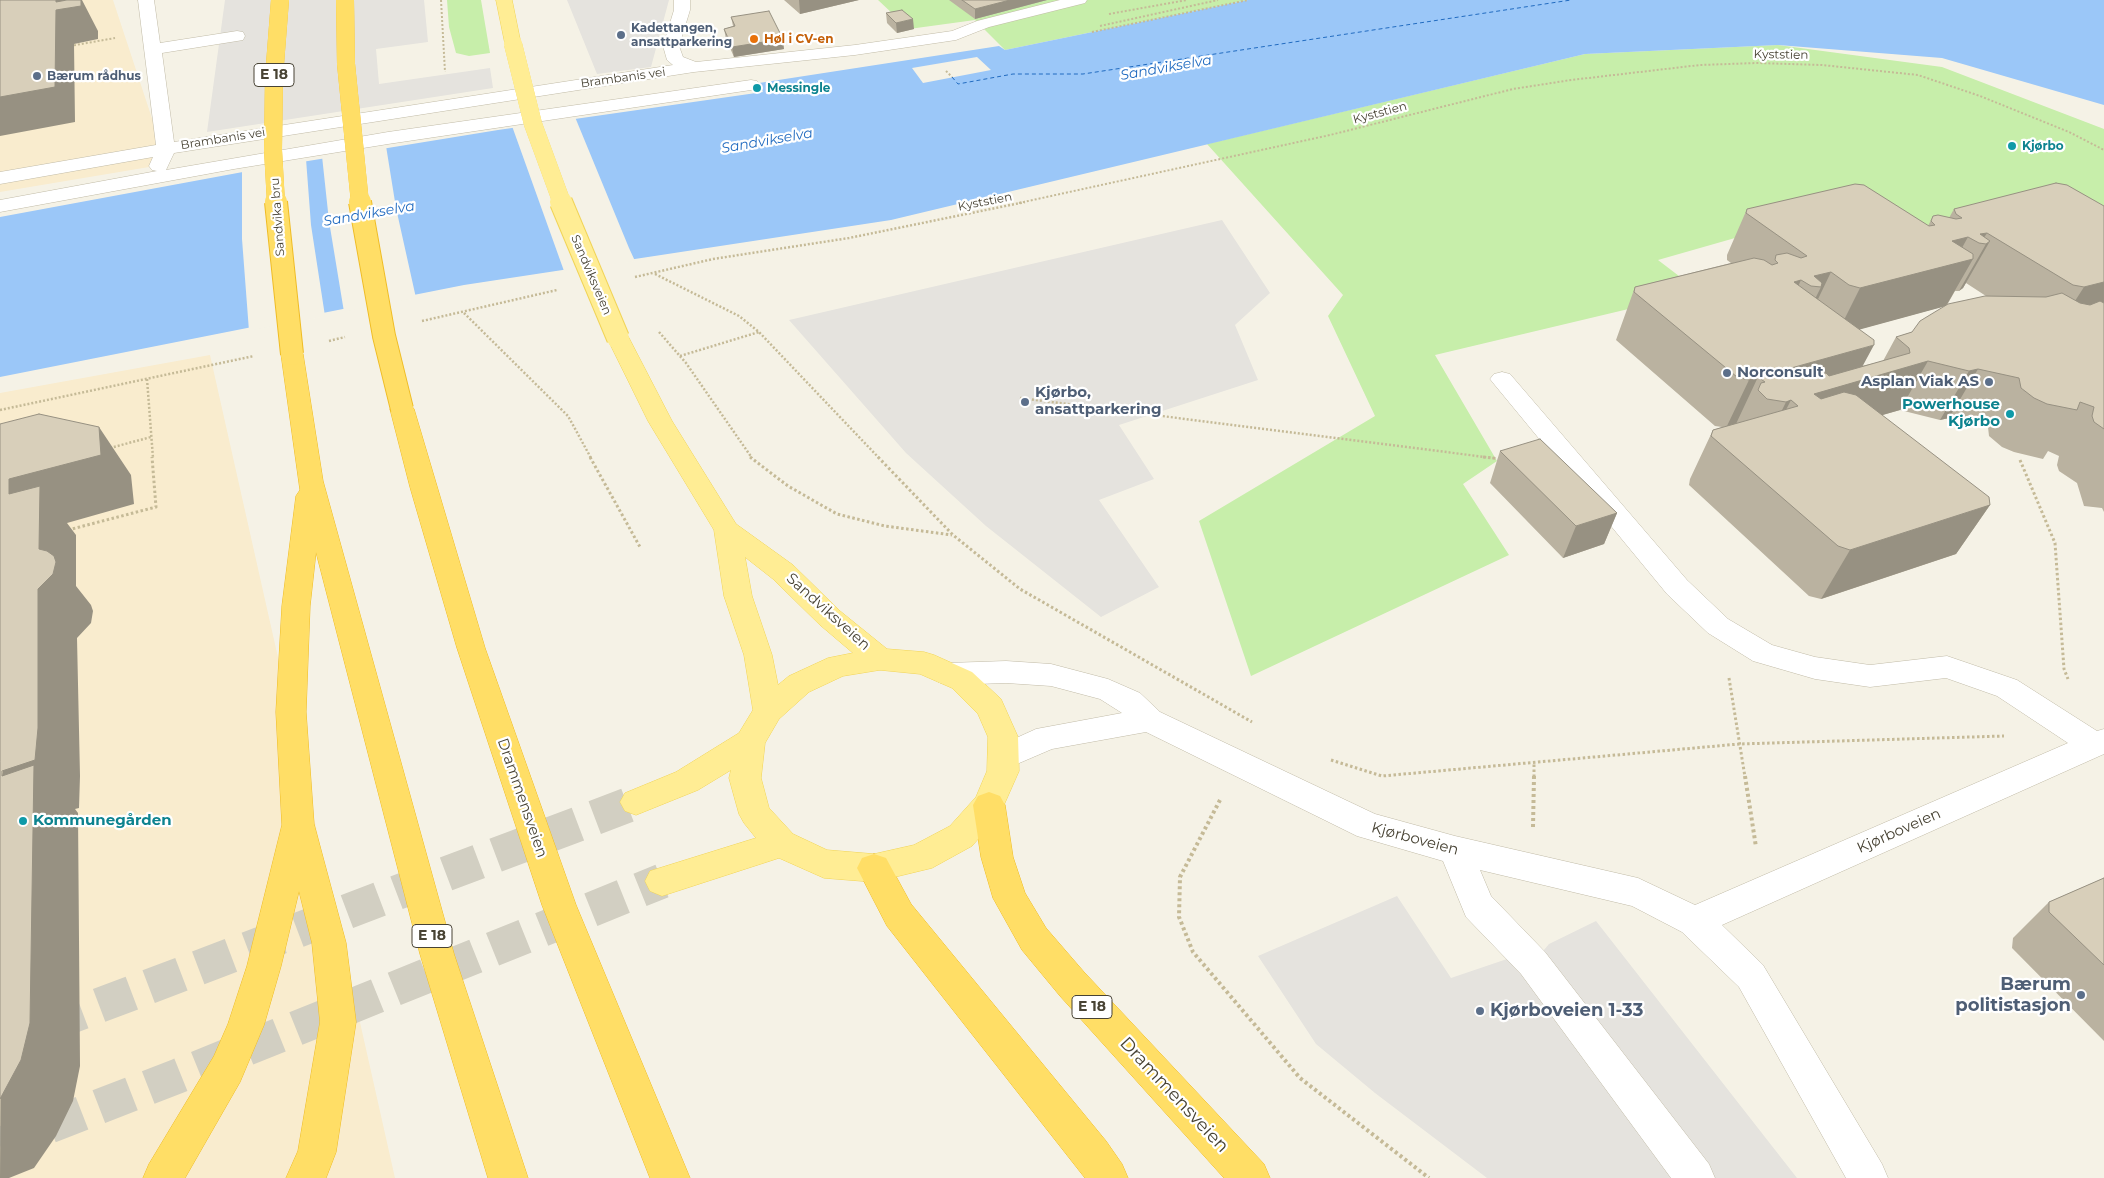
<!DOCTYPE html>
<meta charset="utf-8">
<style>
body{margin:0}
canvas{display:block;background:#f5f2e6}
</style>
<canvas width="2104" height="1178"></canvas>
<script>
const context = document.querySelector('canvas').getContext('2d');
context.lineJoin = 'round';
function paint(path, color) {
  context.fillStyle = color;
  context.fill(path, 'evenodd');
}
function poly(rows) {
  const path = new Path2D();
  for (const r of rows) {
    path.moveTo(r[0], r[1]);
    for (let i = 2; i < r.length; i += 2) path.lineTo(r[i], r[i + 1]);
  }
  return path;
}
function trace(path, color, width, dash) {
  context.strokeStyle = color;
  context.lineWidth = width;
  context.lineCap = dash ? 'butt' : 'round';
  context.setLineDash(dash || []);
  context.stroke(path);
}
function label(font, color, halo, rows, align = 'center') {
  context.font = font + ' Montserrat,sans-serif';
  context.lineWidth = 4.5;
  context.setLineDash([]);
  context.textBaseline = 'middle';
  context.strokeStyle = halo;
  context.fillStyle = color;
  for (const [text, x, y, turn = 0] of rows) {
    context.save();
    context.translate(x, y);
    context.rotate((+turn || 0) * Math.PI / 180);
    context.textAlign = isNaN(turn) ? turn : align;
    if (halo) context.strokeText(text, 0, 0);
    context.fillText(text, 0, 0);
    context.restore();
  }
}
paint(poly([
 [0,0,113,0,167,164,0,192],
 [210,355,395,1178,0,1178,0,393]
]), '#f9ecce');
paint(poly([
 [447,0,481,0,490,53,469,56,456,53,449,27],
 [878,0,1248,0,1005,50,975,20,909,29],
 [1778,45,1942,67,2104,129,2104,254,1908,243,1847,206,1658,260,1700,292,1435,355,1497,461,1463,484,1509,555,1251,676,1199,521,1375,416,1328,316,1343,295,1207,144,1585,54]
]), '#c7eeaa');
paint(poly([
 [225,0,424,0,428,42,376,49,379,84,490,68,493,88,207,132],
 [567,0,669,0,651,67,597,74],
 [1222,220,1270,293,1235,325,1258,380,1119,425,1154,479,1099,500,1159,587,1101,617,986,526,906,453,789,320],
 [1397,896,1451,978,1507,959,1533,963,1549,944,1596,921,1797,1178,1487,1178,1375,1093,1316,1044,1258,956]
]), '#e5e3de');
paint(poly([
 [1248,0,2104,0,2104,105,1942,58,1778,45,1585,54,891,220,464,285,0,377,0,217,259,169,498,130,763,92,759,83,999,46,1005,50]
]), '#9bc7f8');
paint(poly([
 [977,57,991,70,923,83,912,68],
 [575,117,629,248,635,261,564,271,512,126],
 [386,146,396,208,416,298,344,312,329,221,322,156],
 [306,159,311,225,325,316,249,331,242,239,242,170]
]), '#f5f2e6');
trace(poly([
 [952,77,958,84,1013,74,1083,74,1571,0]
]), '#216bc0', 1, [4, 3]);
trace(poly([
 [0,1043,636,802],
 [0,1145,178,1076,662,881]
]), '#d2cfc2', 35, [35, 18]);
const minor = poly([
 [138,0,154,0,160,43,237,31,243,32,245,36,243,40,237,41,162,53,174,142,673,65,667,60,663,46,674,10,674,0,690,0,690,10,679,46,683,57,696,62,855,45,952,31,977,21,1060,0,1087,0,1085,3,989,27,956,40,855,55,694,72,174,153,166,170,388,132,751,80,757,81,760,85,757,89,751,90,388,144,234,169,0,212,0,200,157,171,152,170,149,166,153,157,0,184,0,172,156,145,138,0],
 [1502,372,1510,374,1687,580,1728,619,1772,645,1815,657,1870,665,1947,656,2017,680,2097,731,2104,729,2104,754,1722,925,1763,965,1882,1164,1888,1178,1846,1178,1739,987,1682,932,1632,906,1480,870,1491,896,1545,952,1709,1164,1715,1178,1671,1178,1521,974,1466,917,1443,861,1357,836,1146,732,1052,749,1003,770,992,767,988,758,992,749,1036,729,1122,713,1100,699,1051,686,1006,683,948,685,938,682,933,674,938,666,948,663,1006,661,1051,664,1108,679,1140,693,1160,712,1375,814,1455,836,1638,878,1695,905,2068,743,1997,696,1946,678,1870,687,1815,679,1753,661,1708,633,1667,594,1494,384,1490,379,1494,374,1502,372]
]);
const major = poly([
 [496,0,512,0,521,44,519,48,507,48,505,44,496,0],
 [618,331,626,333,629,338,672,421,736,524,793,565,840,611,887,649,924,652,934,655,972,672,1001,699,1018,737,1019,771,1000,814,972,846,932,868,874,882,824,878,779,858,662,896,650,891,645,881,650,871,756,838,744,823,739,814,729,778,731,770,698,790,636,815,625,811,620,802,625,793,676,772,739,733,753,710,744,655,724,596,714,530,648,421,607,338,610,333,618,331],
 [745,557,773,579,820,625,853,653,828,658,789,676,778,685,772,655,752,596,745,557],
 [880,670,920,674,952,688,978,714,988,737,987,771,976,797,950,826,914,845,874,854,827,850,793,834,769,808,761,778,765,743,779,719,809,692,843,676,880,670]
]);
const highway = poly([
 [292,347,300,349,303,354,323,481,454,954,528,1178,488,1178,420,954,316,552,310,606,306,712,314,824,346,943,356,1022,336,1152,326,1178,286,1178,298,1151,320,1022,312,943,299,891,281,966,264,1025,240,1082,185,1178,143,1178,149,1164,214,1056,228,1024,247,966,282,825,276,712,282,606,296,496,300,490,281,354,284,349,292,347],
 [402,402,410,404,414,409,485,648,576,905,690,1178,650,1178,542,905,457,648,410,487,390,409,394,404,402,402],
 [989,792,1000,796,1005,805,1013,857,1025,893,1046,928,1084,972,1264,1164,1270,1178,1224,1178,1060,996,1022,950,993,898,981,857,973,805,978,796,989,792],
 [874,854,886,858,911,904,1106,1141,1122,1164,1128,1178,1085,1178,887,926,857,868,862,858,874,854]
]);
trace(minor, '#c1bba7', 1);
trace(major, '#f1d457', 1);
trace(highway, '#efbc25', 1);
trace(poly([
 [441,0,445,72],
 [1109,14,1187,0],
 [1100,26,1218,0],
 [1092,32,1248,0],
 [70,46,115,38],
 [946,71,952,77],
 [1019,203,1330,135,1513,89,1571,80,1700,65,1757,63,1822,65,1918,75,1980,96,2069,132,2104,150]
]), '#c5ba97', 2, [2, 2]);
trace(poly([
 [655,274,739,316,759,332,879,458],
 [635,277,713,259,849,238,1025,202],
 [464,313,568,416,591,458],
 [422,321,557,290],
 [659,332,686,363,752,458],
 [329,341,345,337],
 [680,356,759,332],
 [147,379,153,458],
 [1020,398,1493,458],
 [0,410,254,356],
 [110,448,151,437]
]), '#c5ba97', 2.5, [2, 2]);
trace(poly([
 [590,457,640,547],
 [750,457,788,486,837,514,885,526,952,535],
 [878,457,953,535,1020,589,1252,722],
 [1483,457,1501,459],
 [2020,460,2055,543,2064,669,2068,679],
 [68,530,156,507,152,457],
 [1729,678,1745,777],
 [1331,760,1382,776,1739,744,2004,736],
 [1534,777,1534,762]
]), '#c5ba97', 3, [2.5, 2.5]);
trace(poly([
 [1745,776,1756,847],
 [1220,800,1180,877,1179,917,1193,952,1300,1078,1429,1178],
 [1533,827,1534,776]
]), '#c5ba97', 4, [3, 3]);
paint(minor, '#fff');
paint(major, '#ffed94');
paint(highway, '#ffde66');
const majorBridgeFar1 = poly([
 [513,44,533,124,562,203]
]);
const majorBridge = poly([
 [561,202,618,338]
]);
const highwayBridgeFar1 = poly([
 [345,0,346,64,360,203],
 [276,203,273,150,274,77,280,0]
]);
const highwayBridge = poly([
 [276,202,292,354],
 [360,202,384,336,402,409]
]);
trace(majorBridgeFar1, '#f1d457', 18, []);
trace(majorBridge, '#f1d457', 24, []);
trace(highwayBridgeFar1, '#efbc25', 18, []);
trace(highwayBridge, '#efbc25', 24, []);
trace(majorBridgeFar1, '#ffed94', 18);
trace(majorBridge, '#ffed94', 22);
trace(highwayBridgeFar1, '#ffde66', 18);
trace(highwayBridge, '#ffde66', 22);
paint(poly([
 [784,0,859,0,800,14],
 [949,0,1047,0,975,19],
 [886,13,914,29,897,33,887,23],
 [731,17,784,49,734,57,726,39,724,29,733,26],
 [2104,206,2104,512,2102,508,2084,506,2077,483,2059,471,2057,465,2059,456,2048,451,2043,459,2014,452,2002,447,1989,436,1988,427,1949,418,1940,420,1900,410,1882,415,1990,505,1956,554,1821,599,1809,596,1689,485,1690,479,1713,430,1722,427,1715,426,1616,340,1635,287,1731,263,1727,260,1727,255,1747,209,1928,226,1933,216,1949,218,1954,209],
 [1966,283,1986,296,1947,305,1955,291,1959,291,1963,288],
 [1945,306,1912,332,1896,337,1883,361,1862,366,1860,329],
 [1500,451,1617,513,1604,544,1563,558,1490,483],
 [2104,878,2104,1041,2012,948,2013,938,2049,902]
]), '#bab2a0');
paint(poly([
 [56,0,64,0,69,8,81,0,82,0,98,31,98,39,74,44,75,122,0,136,0,97,56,2],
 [799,0,859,0,800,14],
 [1010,0,1047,0,975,19,975,9],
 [913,19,914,29,897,33,896,23],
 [783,39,784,49,734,57,732,47],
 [1987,233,1980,244,1980,234],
 [1968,237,1953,264,1973,259,1946,306,1836,336,1860,288,1952,241],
 [1990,241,1963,288,1959,291,1986,244],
 [1831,272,1808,320,1804,321,1821,287,1814,276],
 [1801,280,1779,328,1794,282],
 [2104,282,2104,320,2053,335,2084,287],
 [1874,345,1854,382,1928,361,1900,410,1789,442,1798,406,1791,400,1766,449,1762,451,1786,402,1784,370],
 [1978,369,1949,418,1940,420,1969,371],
 [1758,377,1735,426,1726,428,1749,380],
 [99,427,131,475,134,504,67,523,76,535,76,586,91,605,93,611,91,623,77,638,80,776,79,808,75,809,78,813,80,1066,73,1101,56,1136,34,1168,9,1178,0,1178,2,776,38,589,39,549,9,494,9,479],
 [1990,505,1956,554,1821,599,1850,550],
 [1617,513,1604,544,1563,558,1576,526]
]), '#979182');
const building = poly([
 [0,0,56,0,56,2,67,0,81,0,81,6,56,10,55,87,0,97,0,0],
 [962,0,1010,0,975,9,962,0],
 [902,10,913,19,896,23,886,13,902,10],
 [769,11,783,39,732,47,724,29,735,26,731,17,769,11],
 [2056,183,2067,185,2104,206,2104,282,2084,287,2073,285,1987,233,1980,234,1990,241,1986,244,1979,243,1968,237,1952,241,1973,254,1973,259,1860,288,1849,285,1831,272,1814,276,1822,283,1821,287,1811,286,1801,280,1794,282,1874,340,1874,345,1784,370,1791,375,1799,373,1812,377,1826,373,1829,376,1910,353,1909,348,1896,337,1912,332,1920,321,1948,304,1985,296,2046,297,2062,293,2080,303,2090,305,2100,301,2104,303,2104,429,2094,422,2092,416,2094,407,2080,402,2077,410,2047,404,2034,398,2021,388,2019,378,1978,369,1969,371,1928,361,1814,394,1821,399,1844,392,1856,395,1989,497,1990,505,1850,550,1838,546,1711,436,1713,430,1798,406,1791,400,1786,402,1767,399,1758,390,1761,383,1765,382,1758,377,1749,380,1737,377,1634,292,1635,287,1754,258,1764,260,1772,265,1778,263,1775,260,1776,255,1787,253,1801,258,1807,256,1746,213,1747,209,1855,184,1864,185,1929,226,1935,225,1931,221,1933,216,1938,215,1956,219,1962,218,1956,214,1954,209,2056,183],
 [39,414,99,427,101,455,9,479,9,494,40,486,39,549,47,551,54,556,56,562,53,574,38,589,38,728,35,760,2,771,2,776,34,765,30,1023,21,1060,0,1099,0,424,39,414],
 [1540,439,1617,513,1576,526,1500,451,1540,439],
 [2104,878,2104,965,2049,912,2049,902,2104,878]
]);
paint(building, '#d8cfba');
trace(building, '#979182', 1);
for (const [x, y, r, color] of [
 [621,35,5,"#5c6f8a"],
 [754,39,5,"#e8710a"],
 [37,76,5,"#5c6f8a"],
 [757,88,5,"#0f9aa8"],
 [2012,146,5,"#0f9aa8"],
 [1727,373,5,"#5c6f8a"],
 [1989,382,5,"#5c6f8a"],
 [1025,402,5,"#5c6f8a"],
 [2010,414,5,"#0f9aa8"],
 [23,821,5,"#0f9aa8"],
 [2081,995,5,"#5c6f8a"],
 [1480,1011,5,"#5c6f8a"]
]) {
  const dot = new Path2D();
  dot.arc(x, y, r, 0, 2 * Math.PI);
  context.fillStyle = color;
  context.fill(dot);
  trace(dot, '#fff', 2);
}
label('bold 12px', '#4e5e75', '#fff', [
 ["Kadettangen,",631,28],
 ["ansattparkering",631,42],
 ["Bærum rådhus",47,76]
], 'left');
label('bold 12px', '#c56008', '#fff', [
 ["Høl i CV-en",764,39]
], 'left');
label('12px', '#484334', '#fff', [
 ["Kyststien",1781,55,1],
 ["Brambanis vei",623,78,-8],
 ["Kyststien",1380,113,-15],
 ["Brambanis vei",223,139,-9],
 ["Kyststien",985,202,-11],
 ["Sandvika bru",278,217,-94],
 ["Sandviksveien",591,275,67]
]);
label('bold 12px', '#0d838f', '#fff', [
 ["Messingle",767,88],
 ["Kjørbo",2022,146]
], 'left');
label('italic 14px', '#216bc0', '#fff', [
 ["Sandvikselva",1166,68,-10],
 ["Sandvikselva",767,141,-10],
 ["Sandvikselva",369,214,-10]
]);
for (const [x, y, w] of [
 [274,75,40],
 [432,936,40],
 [1092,1007,40]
]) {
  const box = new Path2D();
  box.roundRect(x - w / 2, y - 11.5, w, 23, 4);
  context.fillStyle = '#fff';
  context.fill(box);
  trace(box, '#484334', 1);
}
label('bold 14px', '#484334', null, [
 ["E 18",274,75],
 ["E 18",432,936],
 ["E 18",1092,1007]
]);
label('bold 15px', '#4e5e75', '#fff', [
 ["Norconsult",1737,373],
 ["Asplan Viak AS",1979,382,"right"],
 ["Kjørbo,",1035,393],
 ["ansattparkering",1035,410]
], 'left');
label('bold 15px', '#0d838f', '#fff', [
 ["Powerhouse",2000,405],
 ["Kjørbo",2000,422],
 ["Kommunegården",33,821,"left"]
], 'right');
label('15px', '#484334', '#fff', [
 ["Sandviksveien",828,612,42],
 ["Drammensveien",522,798,71],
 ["Kjørboveien",1899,831,-24],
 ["Kjørboveien",1415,839,15]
]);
label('bold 18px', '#4e5e75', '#fff', [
 ["Bærum",2071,985],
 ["politistasjon",2071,1006],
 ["Kjørboveien 1-33",1490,1011,"left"]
], 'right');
label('18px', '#484334', '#fff', [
 ["Drammensveien",1174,1095,47]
]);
</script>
